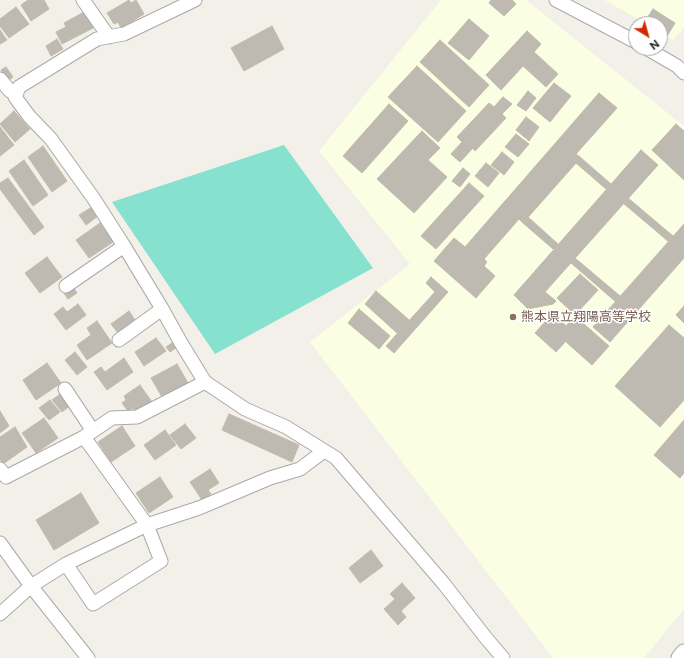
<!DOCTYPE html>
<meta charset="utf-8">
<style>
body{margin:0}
#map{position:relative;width:684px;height:658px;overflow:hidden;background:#f2f0e8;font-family:"Public Sans",sans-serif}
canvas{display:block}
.north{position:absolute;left:628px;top:16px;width:40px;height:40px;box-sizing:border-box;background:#fff;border:1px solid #a7a7a7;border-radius:50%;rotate:143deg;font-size:11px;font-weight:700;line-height:16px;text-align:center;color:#222}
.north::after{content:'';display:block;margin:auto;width:14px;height:18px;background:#d32900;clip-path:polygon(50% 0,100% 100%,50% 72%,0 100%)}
</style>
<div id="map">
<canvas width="684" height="658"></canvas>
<div class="north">N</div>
</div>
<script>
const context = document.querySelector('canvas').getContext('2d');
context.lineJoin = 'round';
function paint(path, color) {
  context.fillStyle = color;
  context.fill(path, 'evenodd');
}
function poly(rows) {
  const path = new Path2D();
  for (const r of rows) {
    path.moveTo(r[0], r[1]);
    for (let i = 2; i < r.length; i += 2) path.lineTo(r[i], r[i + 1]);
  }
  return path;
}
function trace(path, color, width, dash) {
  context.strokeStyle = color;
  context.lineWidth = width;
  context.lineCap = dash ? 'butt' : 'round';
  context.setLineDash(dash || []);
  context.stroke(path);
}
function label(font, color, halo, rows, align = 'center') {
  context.font = font + ' "Public Sans","Noto Sans JP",sans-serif';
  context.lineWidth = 3;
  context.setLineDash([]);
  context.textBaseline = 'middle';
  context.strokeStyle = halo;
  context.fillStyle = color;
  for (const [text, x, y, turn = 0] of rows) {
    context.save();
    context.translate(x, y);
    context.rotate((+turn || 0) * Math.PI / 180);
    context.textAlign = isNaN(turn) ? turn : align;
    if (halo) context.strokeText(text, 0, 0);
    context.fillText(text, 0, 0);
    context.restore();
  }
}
paint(poly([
 [441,0,526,0,684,126,684,609,644,658,553,658,310,342,410,264,319,151],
 [605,0,684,0,684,28,673,40,660,32,660,24,646,24]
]), '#faffe4');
paint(poly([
 [284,145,373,268,215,354,112,202]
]), '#86e1cf');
const building = poly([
 [28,0,44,0,49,9,31,21,21,5,28,0],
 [129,0,131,3,136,0,144,14,121,28,118,22,114,24,107,13,129,0],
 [491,0,512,0,516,4,504,16,489,3,491,0],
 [16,7,29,24,9,38,0,26,0,19,16,7],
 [653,9,675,23,664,41,660,38,660,24,643,24,653,9],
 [84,12,93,28,62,44,56,32,66,27,64,23,84,12],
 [469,19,489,36,469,60,448,43,469,19],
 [272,26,284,49,244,71,231,48,272,26],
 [0,30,7,40,0,44,0,30],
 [527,31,541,44,534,52,558,74,546,87,523,66,501,90,486,75,527,31],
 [57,39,63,49,51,56,46,46,57,39],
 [440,40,489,85,469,107,420,62,440,40],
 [417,66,466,111,438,142,388,97,417,66],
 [6,67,13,77,9,80,1,70,6,67],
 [554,83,571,96,550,122,533,108,554,83],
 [528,91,536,98,526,111,517,105,528,91],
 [599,93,617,108,576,154,580,157,576,163,523,223,519,219,484,259,487,262,484,266,495,276,476,298,434,261,454,238,465,247,599,93],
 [503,97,512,104,502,114,506,118,475,151,473,148,460,162,451,154,462,142,457,137,489,103,494,107,503,97],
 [389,104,408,121,362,173,343,156,389,104],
 [14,111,30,129,15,142,0,124,14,111],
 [526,117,539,127,529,141,516,130,526,117],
 [676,124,684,131,684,180,652,150,676,124],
 [0,127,14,145,0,156,0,127],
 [422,131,440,148,428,160,447,177,414,213,377,179,422,131],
 [516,134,529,144,518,157,505,147,516,134],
 [43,146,67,181,52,192,28,157,43,146],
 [641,150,658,165,545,292,556,301,553,304,528,309,514,295,641,150],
 [502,152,514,162,504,175,491,165,502,152],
 [580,157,611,184,606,189,576,163,580,157],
 [24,160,48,195,33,206,9,171,24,160],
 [486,163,499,173,488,187,475,176,486,163],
 [463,168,470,174,460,187,452,181,463,168],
 [8,178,44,227,34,235,0,189,0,183,8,178],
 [469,183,484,196,436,249,421,236,469,183],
 [628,198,673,236,669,242,623,203,628,198],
 [92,207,98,216,86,225,79,215,92,207],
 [528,217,558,244,553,249,523,223,528,217],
 [100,223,113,242,89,258,76,240,100,223],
 [684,224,684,258,610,342,593,327,684,224],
 [47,257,62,277,40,293,25,273,47,257],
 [575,258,620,296,616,302,571,263,575,258],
 [580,274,598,290,575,315,557,298,580,274],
 [431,277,448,292,394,353,386,346,435,292,426,283,431,277],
 [73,287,77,293,68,299,64,293,73,287],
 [376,291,409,320,397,333,365,304,376,291],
 [78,304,86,315,66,330,54,314,63,307,67,312,78,304],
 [684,306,684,323,676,315,684,306],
 [359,309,390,336,379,349,348,323,359,309],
 [129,311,135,320,118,333,111,324,129,311],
 [552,314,574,332,556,352,535,333,552,314],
 [575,316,609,346,592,365,565,341,574,332,566,326,575,316],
 [97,321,112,343,87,360,77,345,91,335,87,328,97,321],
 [669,325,684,338,684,400,660,427,615,386,669,325],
 [156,338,166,351,144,366,135,352,156,338],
 [172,343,176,348,170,352,166,347,172,343],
 [75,352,87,367,77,375,65,360,75,352],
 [124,358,133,372,107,390,94,372,101,367,105,372,124,358],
 [47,363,61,383,36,400,23,380,47,363],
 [177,364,188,383,162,397,151,378,177,364],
 [140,385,152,402,136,413,133,408,128,411,122,403,126,400,124,396,140,385],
 [63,392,72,404,62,412,52,400,63,392],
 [50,400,60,412,49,420,39,408,50,400],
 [0,411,9,426,0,433,0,411],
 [229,414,299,445,292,462,222,430,229,414],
 [44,418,58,438,36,453,22,433,44,418],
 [684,420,684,473,680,478,654,455,684,420],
 [185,424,196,438,181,449,170,435,185,424],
 [122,426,135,446,111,462,98,442,122,426],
 [15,427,27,447,3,464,0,459,0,437,15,427],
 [165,430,176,445,155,460,144,445,165,430],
 [210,469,219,483,208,490,211,494,202,500,190,482,210,469],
 [160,477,173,497,149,513,136,493,160,477],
 [81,493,99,523,54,550,36,520,81,493],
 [371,550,383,566,360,583,349,568,371,550],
 [402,583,415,598,401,611,406,617,398,625,384,609,395,599,390,594,402,583]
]);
paint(building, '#bfbab1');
trace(building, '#c4baaa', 1);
const minor = poly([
 [83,0,109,37],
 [195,0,124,34,97,39,19,87,15,97,29,116,51,139,94,199,124,246,161,307,181,343,205,382,245,409,286,427,336,458,444,584,486,638,503,658],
 [556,0,636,42],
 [646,48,677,66,684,73],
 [0,79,10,91,17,93],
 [66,286,124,246],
 [119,340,162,309],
 [65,389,93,431],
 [0,469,6,477,84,437,112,418,137,417,205,382],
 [0,543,31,586,88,658],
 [66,564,93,604,161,561,147,525,84,437],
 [0,614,31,586,66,564,147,525,199,508,270,478,300,469,324,451]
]);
const tertiary = poly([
 [680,658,684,653]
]);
trace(minor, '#a9a9a9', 15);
trace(tertiary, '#a9a9a9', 19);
trace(minor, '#fff', 13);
trace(tertiary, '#fff', 17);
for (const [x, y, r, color] of [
 [513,317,4,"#8d6e63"]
]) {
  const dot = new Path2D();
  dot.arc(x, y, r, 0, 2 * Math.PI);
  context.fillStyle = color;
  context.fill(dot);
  trace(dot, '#fff', 1.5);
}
label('13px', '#785e54', '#fff', [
 ["熊本県立翔陽高等学校",521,317]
], 'left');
</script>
